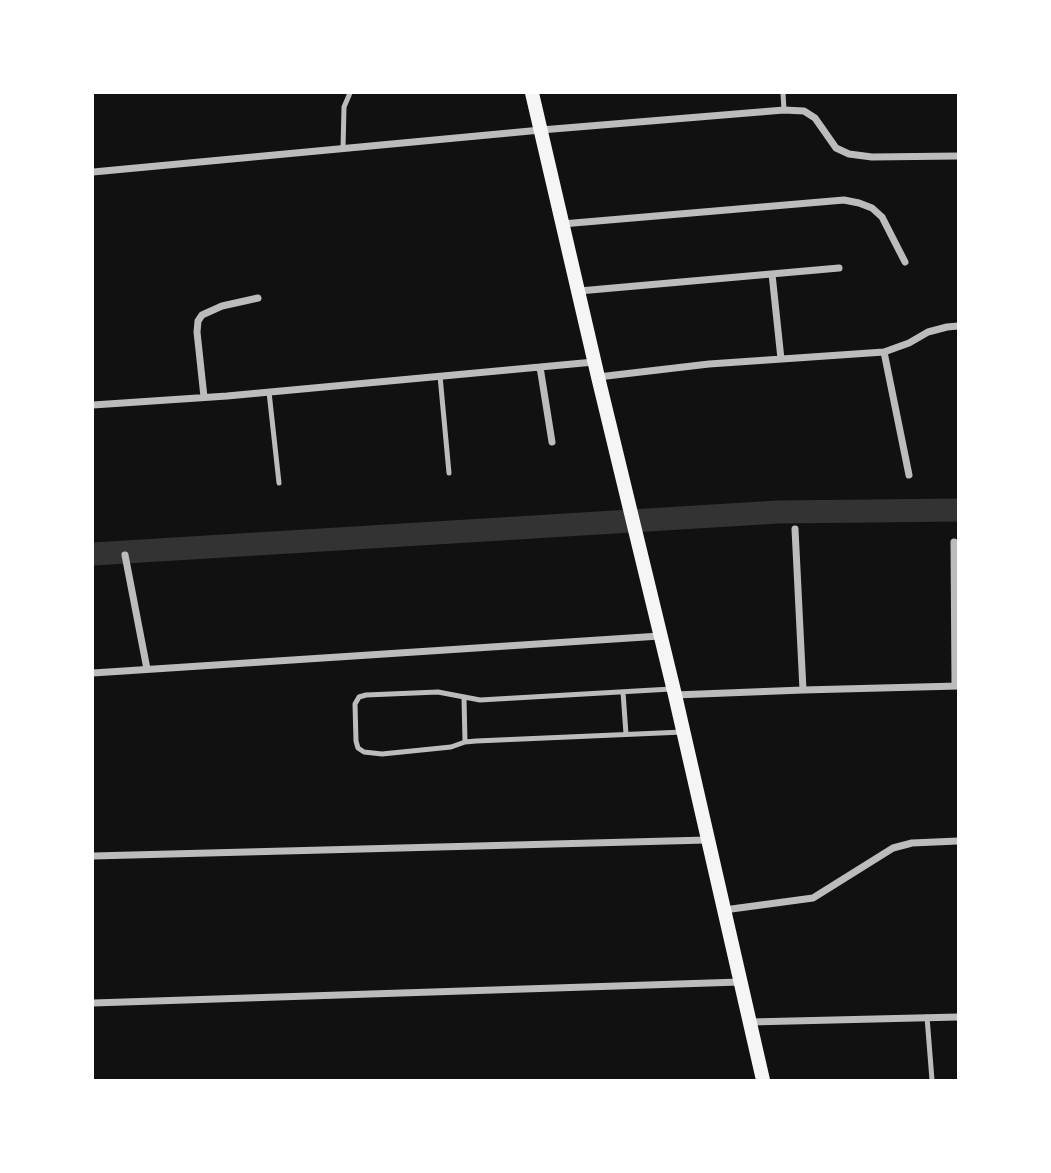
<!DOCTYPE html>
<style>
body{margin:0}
#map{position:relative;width:1051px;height:1173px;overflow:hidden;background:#111;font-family:"PT Sans",sans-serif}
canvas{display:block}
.frame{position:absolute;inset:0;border:94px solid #fff;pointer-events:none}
</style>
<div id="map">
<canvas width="1051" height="1173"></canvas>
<div class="frame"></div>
</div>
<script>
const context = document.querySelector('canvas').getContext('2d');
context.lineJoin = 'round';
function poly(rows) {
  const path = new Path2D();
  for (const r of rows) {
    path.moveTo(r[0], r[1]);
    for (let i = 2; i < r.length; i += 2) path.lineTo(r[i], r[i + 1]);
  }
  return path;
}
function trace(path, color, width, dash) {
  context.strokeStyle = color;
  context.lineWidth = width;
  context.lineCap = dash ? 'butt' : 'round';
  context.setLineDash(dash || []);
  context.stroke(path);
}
trace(poly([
 [93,554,778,512,958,510]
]), '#333', 23);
trace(poly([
 [783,93,784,110],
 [343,149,344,107,350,93],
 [440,376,449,473],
 [269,392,279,483],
 [671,689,480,700,438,692,366,695,359,697,355,704,356,741,358,748,364,752,382,754,451,747,465,742,476,741,683,732],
 [623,692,626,734],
 [464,698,465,742],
 [927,1017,932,1080]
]), '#bcbcbc', 5);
trace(poly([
 [93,172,541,130,784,110,804,111,815,118,836,148,849,154,872,157,958,156],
 [562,224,844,200,859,203,872,208,882,217,905,262],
 [772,274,781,359],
 [579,291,839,268],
 [884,352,909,475],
 [540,367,552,442],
 [598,377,709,364,884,352,909,343,928,332,947,327,958,326],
 [204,397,197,332,198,321,202,315,222,306,258,298],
 [93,405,227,396,594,362],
 [795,529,803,690],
 [954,542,955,686],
 [125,555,147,669],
 [93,673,660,636],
 [675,695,803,690,958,686],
 [93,856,707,840],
 [724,910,813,898,893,848,912,843,958,841],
 [93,1003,740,982],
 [750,1022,958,1017]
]), '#bcbcbc', 7);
trace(poly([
 [532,93,598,377,675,695,763,1080]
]), '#f5f5f5', 14);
</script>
